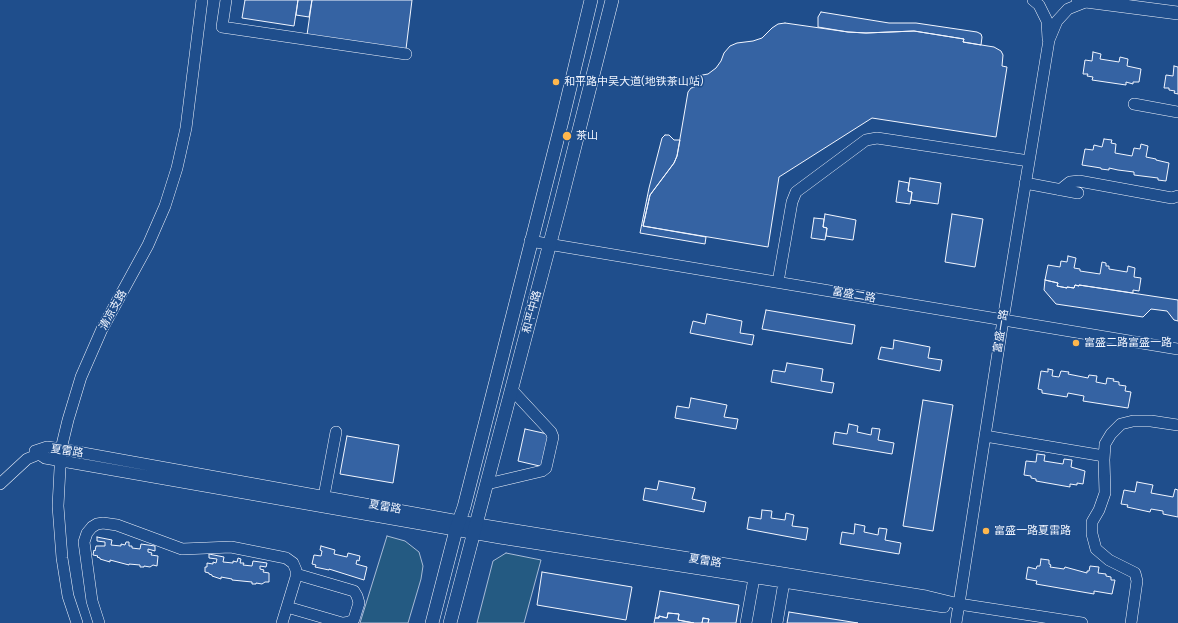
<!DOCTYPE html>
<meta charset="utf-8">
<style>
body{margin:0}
canvas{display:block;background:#1f4e8c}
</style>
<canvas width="1178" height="623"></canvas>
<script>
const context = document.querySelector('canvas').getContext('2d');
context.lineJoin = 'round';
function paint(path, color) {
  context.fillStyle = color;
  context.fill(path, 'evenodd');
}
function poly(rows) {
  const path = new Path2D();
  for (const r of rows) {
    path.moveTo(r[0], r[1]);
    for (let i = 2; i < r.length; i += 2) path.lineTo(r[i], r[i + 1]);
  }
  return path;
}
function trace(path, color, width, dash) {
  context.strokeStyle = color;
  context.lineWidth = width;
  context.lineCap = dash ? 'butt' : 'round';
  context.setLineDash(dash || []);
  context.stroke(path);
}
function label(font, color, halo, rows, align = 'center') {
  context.font = font + ' Figtree,"Noto Sans SC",sans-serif';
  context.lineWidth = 3;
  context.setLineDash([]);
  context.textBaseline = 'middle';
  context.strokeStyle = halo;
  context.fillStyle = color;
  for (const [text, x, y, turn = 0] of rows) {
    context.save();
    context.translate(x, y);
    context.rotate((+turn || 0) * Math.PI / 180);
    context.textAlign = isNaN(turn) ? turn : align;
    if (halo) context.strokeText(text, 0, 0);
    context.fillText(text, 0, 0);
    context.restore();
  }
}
const green = poly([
 [387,536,405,541,419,552,423,566,421,579,408,623,360,623,387,536],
 [506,553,541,560,524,623,477,623,493,561,506,553]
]);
paint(green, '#245a82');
trace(green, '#a8bbd7', 1);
const building = poly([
 [245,0,298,0,294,26,242,18,245,0],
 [298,0,312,0,309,17,296,15,298,0],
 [312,0,412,0,406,49,307,35,312,0],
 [821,12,889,23,916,23,977,32,981,34,982,37,981,45,963,42,964,39,914,31,866,33,848,32,818,27,818,17,821,12],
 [785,23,848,32,866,33,914,31,964,39,963,42,994,47,1001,51,1003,55,1002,66,1007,67,996,137,872,118,779,177,768,247,643,226,650,195,674,163,677,156,688,92,691,88,695,87,697,76,708,74,716,68,721,61,724,53,730,46,737,43,753,41,762,38,772,28,778,24,785,23],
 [1093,52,1101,54,1100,59,1119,62,1120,57,1128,59,1127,66,1141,69,1139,82,1133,82,1133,84,1126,82,1126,85,1092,80,1093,77,1087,76,1088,74,1083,74,1085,60,1092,61,1093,52],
 [1174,66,1178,67,1178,94,1174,93,1175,91,1169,90,1169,88,1164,88,1166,75,1173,76,1174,66],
 [665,135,669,135,674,140,680,140,677,156,674,163,650,195,643,226,706,237,705,244,640,233,649,188,662,138,665,135],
 [1104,139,1112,140,1111,143,1116,144,1115,153,1132,156,1134,148,1140,149,1141,144,1148,146,1146,157,1156,159,1156,160,1169,163,1166,181,1158,180,1158,178,1134,175,1134,172,1118,170,1109,168,1109,170,1101,169,1101,168,1082,165,1085,149,1093,150,1094,145,1102,147,1104,139],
 [910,178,941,183,938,204,911,200,912,192,908,191,910,178],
 [899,181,909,183,908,191,912,192,910,204,896,202,899,181],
 [825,214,856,220,853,240,826,236,827,228,823,227,825,214],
 [952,214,983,219,975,267,945,262,952,214],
 [814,218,824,219,823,227,827,228,825,240,811,238,814,218],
 [1068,256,1076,258,1074,268,1080,269,1080,271,1100,274,1102,262,1106,263,1106,266,1109,266,1109,269,1127,272,1128,266,1135,268,1134,277,1141,278,1139,291,1133,290,1133,293,1079,285,1079,286,1075,285,1074,288,1067,287,1067,288,1057,286,1058,283,1045,280,1048,265,1060,267,1061,261,1067,262,1068,256],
 [1045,280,1058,283,1057,286,1067,288,1067,287,1074,288,1075,285,1079,286,1079,285,1178,300,1178,321,1174,320,1167,311,1151,309,1143,317,1056,304,1044,290,1045,280],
 [766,310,855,325,852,344,762,329,766,310],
 [707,314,742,321,740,333,754,335,752,345,690,333,693,321,705,324,707,314],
 [894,340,930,347,928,358,942,360,940,371,878,359,881,347,893,349,894,340],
 [787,363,823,369,821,381,834,383,832,393,771,382,773,370,785,372,787,363],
 [1048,369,1053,370,1052,376,1059,377,1061,371,1069,372,1068,374,1088,378,1089,375,1097,376,1096,382,1106,384,1107,378,1114,379,1113,381,1119,382,1119,385,1126,386,1125,391,1131,392,1128,408,1083,401,1084,396,1068,393,1067,397,1042,393,1042,390,1038,389,1041,371,1048,372,1048,369],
 [691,398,727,405,724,417,738,419,736,429,675,418,677,406,689,408,691,398],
 [923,400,953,405,933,531,903,526,923,400],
 [849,424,858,426,857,432,871,435,872,428,880,429,878,440,894,443,892,454,833,444,835,432,847,434,849,424],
 [525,429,552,435,544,467,518,461,525,429],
 [347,436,399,445,393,483,340,474,347,436],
 [1037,454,1045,455,1044,461,1063,464,1064,459,1072,460,1071,467,1085,471,1083,484,1077,483,1077,485,1070,484,1070,487,1036,481,1036,479,1031,478,1031,476,1024,475,1026,461,1036,462,1037,454],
 [659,481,695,488,692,499,706,502,704,512,643,500,645,488,657,490,659,481],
 [1137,482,1153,485,1151,493,1173,497,1175,489,1178,490,1178,517,1163,514,1163,511,1151,509,1150,512,1127,507,1128,505,1121,504,1124,490,1135,492,1137,482],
 [762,510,772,511,771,518,785,520,786,513,794,515,792,526,808,528,806,540,747,529,749,517,761,519,762,510],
 [855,524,865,526,864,532,878,535,879,528,887,529,885,540,901,543,899,554,840,544,842,532,854,534,855,524],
 [97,537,112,540,111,545,121,546,121,544,125,545,126,542,129,542,129,546,132,546,132,548,140,549,141,544,155,546,155,551,148,549,148,552,152,553,151,555,158,556,157,566,153,565,150,567,144,566,144,567,140,567,140,565,129,564,129,565,110,560,110,562,100,559,100,558,97,557,98,556,93,555,94,550,95,551,96,546,105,546,105,542,97,541,97,537],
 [321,546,335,550,334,554,347,557,348,553,360,556,359,561,357,560,356,564,367,567,364,580,329,569,329,570,315,567,316,565,312,564,314,555,321,556,322,551,320,550,321,546],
 [209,554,224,557,223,562,233,563,233,561,237,562,238,558,241,559,240,563,244,563,243,565,252,566,253,561,267,563,266,567,260,566,260,569,264,570,263,572,269,573,269,582,265,582,262,584,256,583,256,584,252,584,252,582,232,580,232,579,221,577,221,579,212,576,212,575,209,574,209,573,205,572,205,567,207,567,207,563,213,564,213,562,216,563,217,559,209,558,209,554],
 [1041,559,1049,560,1049,564,1051,565,1050,567,1064,569,1065,567,1087,573,1087,571,1089,571,1090,566,1099,567,1098,573,1106,574,1106,576,1111,577,1111,580,1115,580,1112,594,1094,591,1094,594,1036,584,1037,581,1026,579,1028,567,1036,569,1037,566,1040,566,1041,559],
 [542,572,632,587,626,620,537,605,542,572],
 [660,591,739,605,736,623,708,623,709,619,703,618,702,623,694,623,678,620,679,614,668,613,667,618,659,616,659,618,655,618,660,591],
 [789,612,858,623,787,623,789,612],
 [668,613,679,614,678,620,694,623,654,623,655,618,659,618,659,616,667,618,668,613],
 [703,618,709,619,708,623,702,623,703,618]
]);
paint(building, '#3563a3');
trace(building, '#f2f6ff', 1);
const minor = poly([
 [226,0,222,27,406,54],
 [1033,0,1039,5,1047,21,1048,39],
 [1134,104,1178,112],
 [1025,183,1078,193],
 [1060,190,1070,182,1079,181,1172,198,1178,196],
 [530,241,1178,349],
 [778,282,792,202,796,192,866,140,877,138,1029,161],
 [985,436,1104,456],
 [35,451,47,447,61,449,459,521,926,596,959,604,1082,623],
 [35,451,45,458,500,538,944,607],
 [0,484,27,459,39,454],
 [487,484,542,471,546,468,553,437,551,432,512,390],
 [324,496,336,432],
 [296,574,354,591,357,596,359,603,354,619,350,622,344,623],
 [287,607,342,623],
 [77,623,68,596,62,558,58,506,61,449,68,420,81,377,102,329,148,245,165,206,177,168,186,128,202,0],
 [99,623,92,601,84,542,87,533,92,527,97,524,103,523,117,525,182,549,231,547,286,558,293,563,296,570,296,577,282,623],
 [746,623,754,578],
 [777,623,784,582],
 [956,623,1003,320,1049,40,1057,21,1068,9,1088,1],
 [1131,623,1137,581,1135,573,1109,560,1096,549,1092,534,1092,522,1099,510,1105,493,1104,460,1105,444,1111,434,1121,424,1133,421,1151,421,1178,425]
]);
const major = poly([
 [1078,0,1178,13],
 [432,623,456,530,464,507,562,121,591,0],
 [450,623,560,205,612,0]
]);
trace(minor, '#f2f6ff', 12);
trace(major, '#f2f6ff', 14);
trace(minor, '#1f4e8c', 11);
trace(major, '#1f4e8c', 13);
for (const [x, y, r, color] of [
 [556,82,4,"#ffb74d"],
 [567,136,5,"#ffb74d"],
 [1076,343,4,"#ffb74d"],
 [986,531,4,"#ffb74d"]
]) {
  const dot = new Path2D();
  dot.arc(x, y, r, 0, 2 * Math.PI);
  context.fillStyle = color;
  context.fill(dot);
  trace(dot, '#1f4e8c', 1.5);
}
label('11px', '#f2f6ff', '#1f4e8c', [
 ["和平路中吴大道(地铁茶山站)",564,82],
 ["茶山",576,136],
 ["富盛二路富盛一路",1084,343],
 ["富盛一路夏雷路",994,531]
], 'left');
label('11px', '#f2f6ff', '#1f4e8c', [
 ["富盛二路",854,295,10],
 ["清凉支路",113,310,-61],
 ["和平中路",532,312,-75],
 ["富盛一路",1001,331,-81],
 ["夏雷路",67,451,8],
 ["夏雷路",385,507,10],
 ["夏雷路",705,561,9]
]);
</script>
